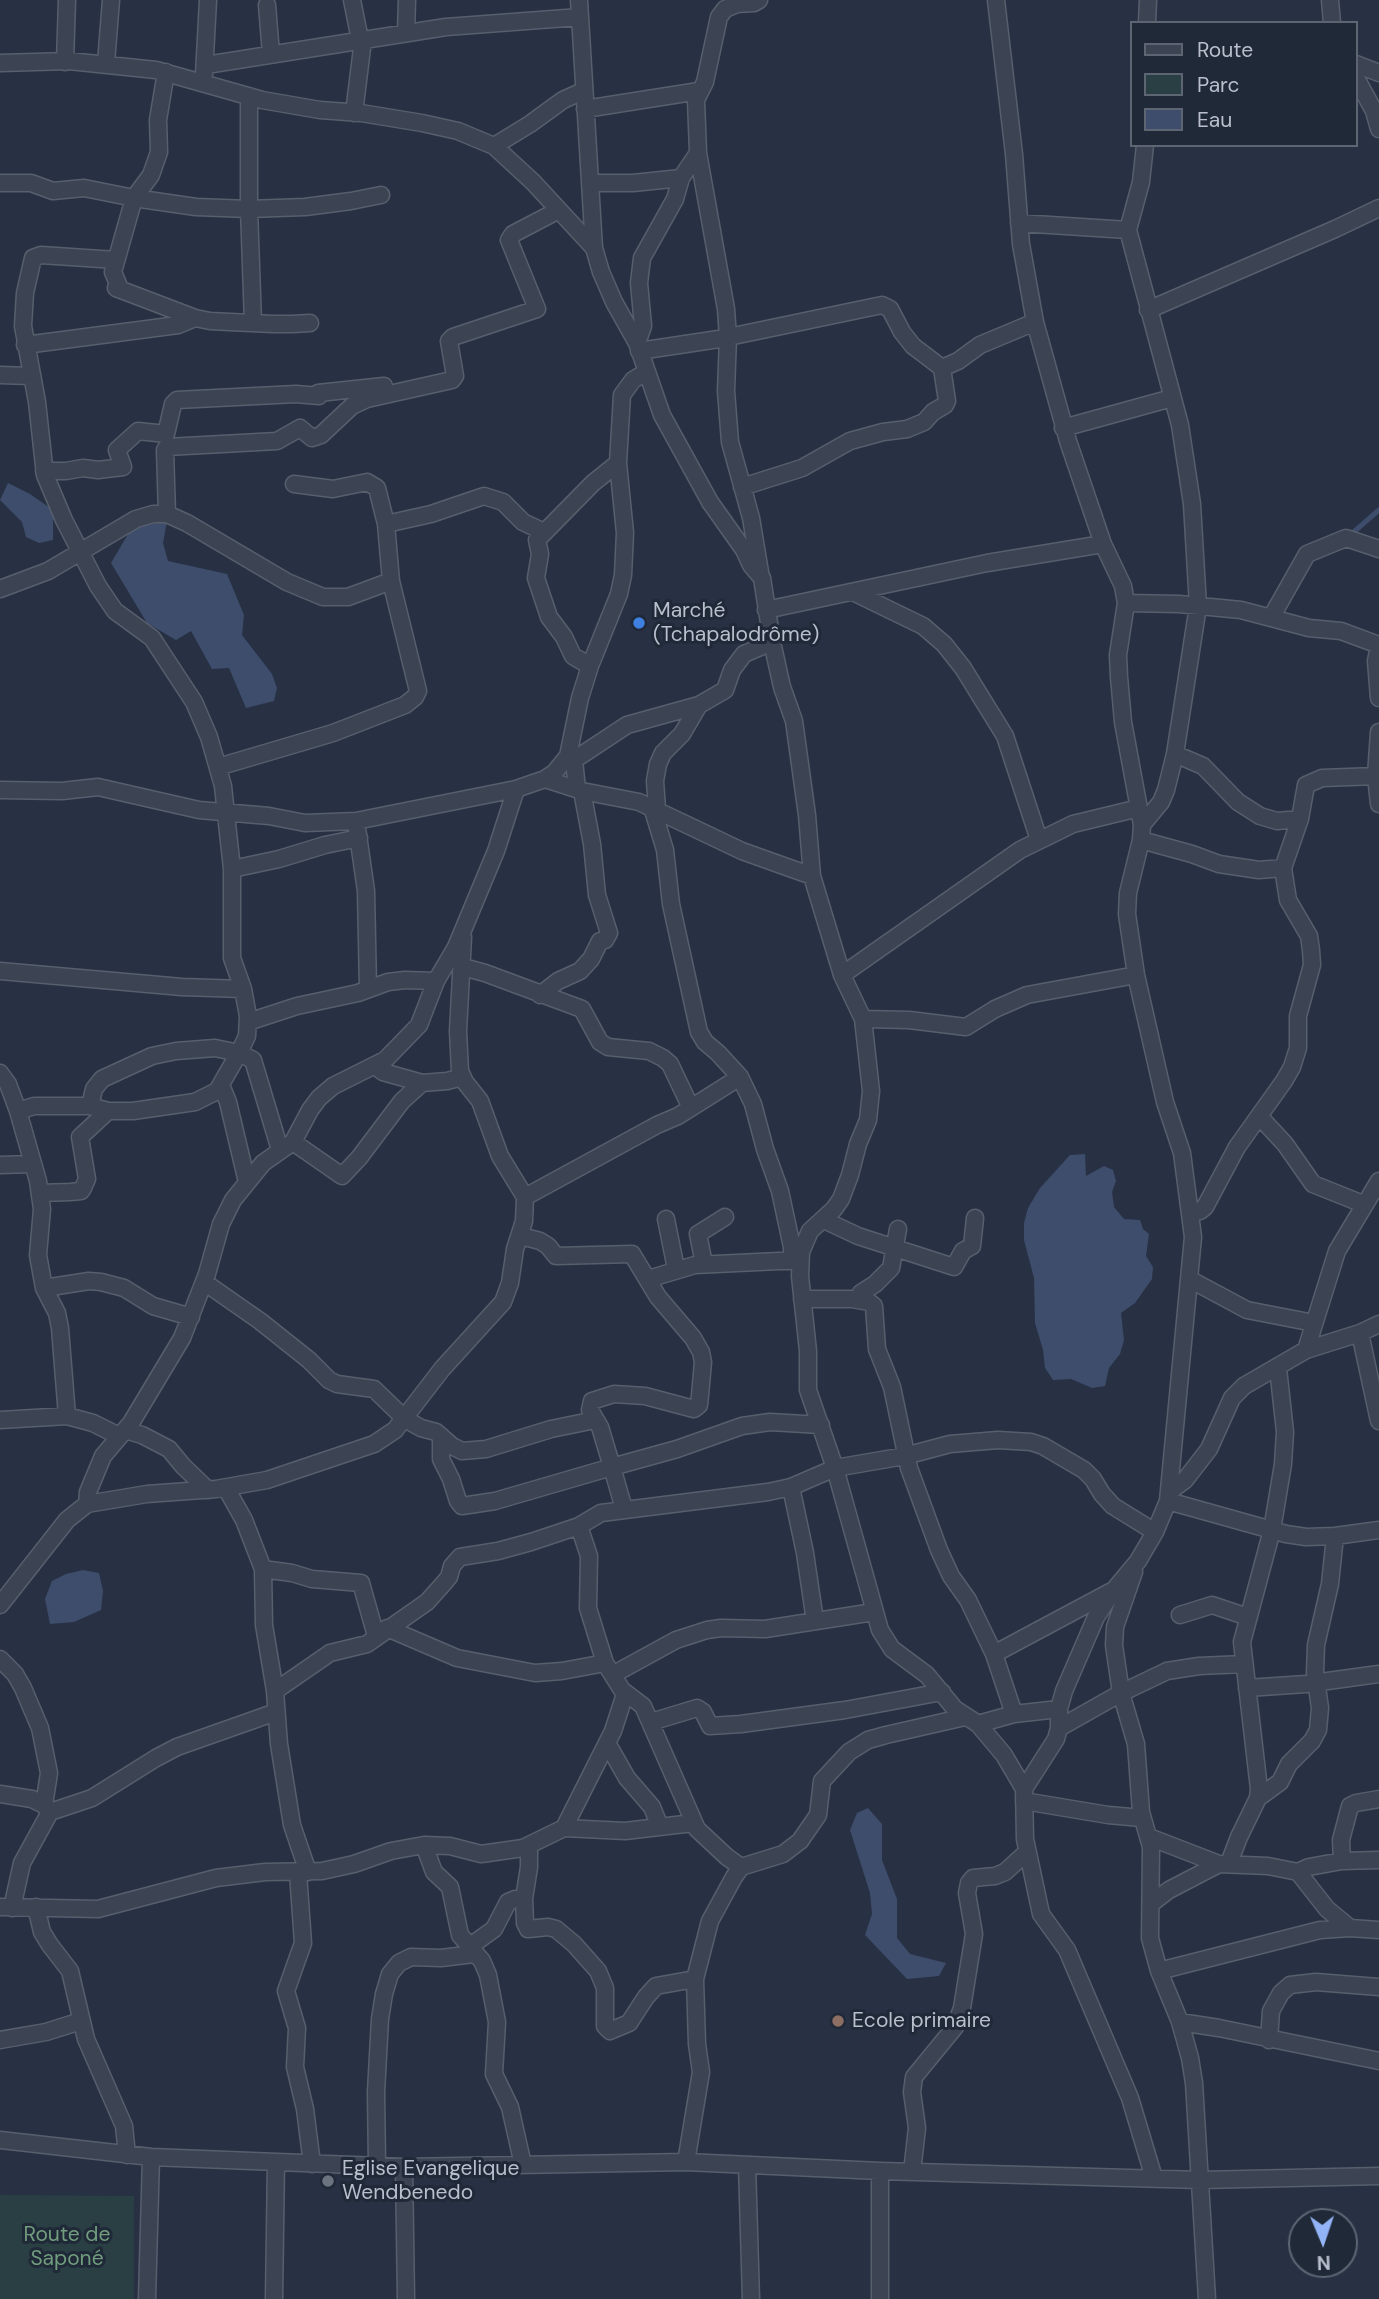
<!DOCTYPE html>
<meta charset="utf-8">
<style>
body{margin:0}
#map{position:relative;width:1379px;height:2299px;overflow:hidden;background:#273143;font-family:"DM Sans",sans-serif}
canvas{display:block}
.legend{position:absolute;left:1130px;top:21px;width:228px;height:126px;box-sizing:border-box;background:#202938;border:2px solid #5d6573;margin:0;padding:9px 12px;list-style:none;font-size:21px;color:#b9bfcc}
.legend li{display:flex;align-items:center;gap:14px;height:35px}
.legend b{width:35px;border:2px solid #5d6573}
.north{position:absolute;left:1288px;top:2208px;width:70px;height:70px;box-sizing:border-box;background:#202938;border:2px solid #5d6573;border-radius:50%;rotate:178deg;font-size:19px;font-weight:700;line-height:28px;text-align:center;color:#b9bfcc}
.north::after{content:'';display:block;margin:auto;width:24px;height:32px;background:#93b3f7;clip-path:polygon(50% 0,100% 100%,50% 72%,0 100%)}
</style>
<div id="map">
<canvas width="1379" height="2299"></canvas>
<ul class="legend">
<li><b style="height:9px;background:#3c4453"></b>Route</li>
<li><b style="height:19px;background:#293f44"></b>Parc</li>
<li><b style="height:19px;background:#3e4d6c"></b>Eau</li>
</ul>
<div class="north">N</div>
</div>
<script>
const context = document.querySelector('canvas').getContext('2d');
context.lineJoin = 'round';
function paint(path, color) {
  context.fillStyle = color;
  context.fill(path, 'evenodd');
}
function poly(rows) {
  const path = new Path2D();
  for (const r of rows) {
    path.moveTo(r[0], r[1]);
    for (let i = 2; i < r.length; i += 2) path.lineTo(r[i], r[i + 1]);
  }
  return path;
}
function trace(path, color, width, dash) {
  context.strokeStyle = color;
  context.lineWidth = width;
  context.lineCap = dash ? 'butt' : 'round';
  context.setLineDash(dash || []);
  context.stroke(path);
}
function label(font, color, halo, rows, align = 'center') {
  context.font = font + ' "DM Sans",sans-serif';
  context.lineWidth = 6;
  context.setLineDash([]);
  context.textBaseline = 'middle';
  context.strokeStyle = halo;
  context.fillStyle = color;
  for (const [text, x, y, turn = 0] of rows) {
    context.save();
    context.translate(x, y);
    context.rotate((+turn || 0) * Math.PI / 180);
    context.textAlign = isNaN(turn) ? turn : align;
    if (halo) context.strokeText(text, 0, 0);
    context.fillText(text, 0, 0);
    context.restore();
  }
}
paint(poly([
 [0,2195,134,2196,134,2299,0,2299]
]), '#293f44');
paint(poly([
 [8,483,30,494,53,510,53,540,39,543,26,537,22,522,0,500],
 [160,518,167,521,163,543,168,561,227,574,244,615,242,635,272,674,277,688,274,701,246,708,229,668,212,669,191,631,176,640,147,623,111,563,131,529],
 [1085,1154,1086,1176,1104,1166,1113,1170,1116,1181,1112,1192,1114,1207,1124,1219,1140,1220,1143,1229,1149,1234,1146,1256,1153,1267,1152,1279,1135,1303,1121,1313,1124,1340,1120,1354,1109,1368,1105,1386,1092,1388,1071,1379,1053,1380,1045,1368,1043,1350,1035,1323,1034,1278,1024,1240,1024,1223,1028,1208,1040,1188,1070,1155],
 [83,1570,99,1573,103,1591,101,1610,74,1622,50,1624,45,1599,52,1581,66,1574],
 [868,1808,882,1824,882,1860,897,1899,897,1938,910,1954,946,1963,939,1976,907,1979,865,1935,872,1914,870,1893,850,1830,857,1813]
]), '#3e4d6c');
trace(poly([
 [1348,537,1379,510]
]), '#3e4d6c', 5);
const minor = poly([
 [352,0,360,40],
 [579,0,594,248],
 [996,0,1014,154,1021,244,1035,322,1068,441,1103,544,1123,586,1126,603,1118,655,1119,677,1123,722,1142,825,1141,840,1128,893,1127,914,1136,975,1165,1102,1182,1153,1193,1237,1168,1501,1155,1532,1138,1561,1113,1591,1096,1617,1064,1691,1059,1709,1059,1728,1056,1739,1024,1789],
 [1330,0,1332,23],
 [267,5,271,54],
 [1147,23,1148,0],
 [406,33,407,0],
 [65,62,67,0],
 [0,63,69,61,156,70,262,100,320,110,361,113,422,123,458,131,494,146,533,182,594,248,601,272,614,302,637,343,662,415,710,502,744,550,751,565,762,578,772,642,782,687,794,721,807,815,812,876,842,975,863,1019,871,1091,868,1120,858,1144,850,1175,841,1199,834,1209,810,1231,801,1252,800,1276,808,1351,808,1390,835,1468,880,1630,892,1649,927,1675,955,1709,978,1724,1004,1755,1024,1789,1025,1839,1041,1914,1067,1950,1130,2098,1154,2178],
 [106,63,111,0],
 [1356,64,1379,73],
 [206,65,446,27,580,17],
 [204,75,208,0],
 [1356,78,1374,111,1379,129],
 [249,96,249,209,305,207,351,201,381,195],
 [585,109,699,91],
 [354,113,363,40],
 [494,146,530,124,563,100,583,91],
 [698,153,726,309,728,337,726,391,730,442,751,518,760,572],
 [0,183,31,183,53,191,84,188,134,198,151,175,159,152,158,120,166,72],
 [591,183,633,183,681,178],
 [1019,223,1128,230,1180,425,1192,504,1198,606,1175,754],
 [1128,230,1141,182,1145,145],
 [116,260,41,255,33,258,25,293,23,326,37,402,45,475,64,520,98,586,115,611,152,638,194,702,209,737,223,786,226,814,232,869,232,958,243,989,248,1016,247,1036,239,1053,253,1060,280,1150],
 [1148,310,1335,229,1379,208],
 [253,323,249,209,196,207,134,198,113,272,118,284,116,288,195,318,210,321,230,322,273,324,292,324,310,323],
 [637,343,643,326,639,283,642,258,675,199,681,178,698,153,696,100,705,82,719,17,725,9,737,4,754,3,759,0],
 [25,345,178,325,195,318],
 [639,351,719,339,882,305,890,309,902,332,913,346,942,368],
 [0,375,31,376],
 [1063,428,1172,398],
 [44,471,66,471,83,468,98,470,123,467,117,450,138,431,166,434,173,404,177,400,296,394,319,396,318,393,384,386],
 [294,484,333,489,367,482,377,488,386,524,391,581],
 [742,487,802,468,850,441,883,432,907,429,924,422,933,412,945,405,947,401,942,368,958,361,980,345,1035,322],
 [167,514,165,450,167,447,277,441,300,428,312,438,321,435,352,406,367,399,452,380,455,376,449,341,453,337,537,309,509,240,513,234,557,211],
 [386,524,431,514,484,496,503,502,523,522,544,532],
 [0,589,48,571,136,519,153,514,167,514,187,523,287,582,323,597,348,597,391,581,418,691,415,697,405,705,333,733,218,767],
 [853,592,923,626,944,644,963,668,1005,736,1039,840],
 [1126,603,1179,604,1241,610,1309,628,1341,631,1379,645],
 [766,610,987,563,1103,544],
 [1272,616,1307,554,1346,538,1379,549],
 [1379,646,1376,661,1379,698],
 [590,666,573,656,564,637,549,617,536,578,540,554,537,540,593,483,618,463],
 [1379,732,1376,776,1379,804],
 [545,779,582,791,639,802,742,851,812,876],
 [577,789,574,760,627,725,699,705],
 [0,790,62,791,98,787,199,810,269,816,305,823,356,821,516,789],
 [652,807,665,850,671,904,699,1032,705,1042,718,1053,740,1077,753,1104,765,1149,780,1191,792,1247,792,1261],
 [657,809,655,781,658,764,663,753,682,734,699,705,725,690,732,670,744,654,772,642],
 [356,821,366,891,368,989],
 [1142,825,1161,802,1166,790,1175,754,1203,766,1238,802,1260,816,1277,821,1300,819],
 [1141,840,1192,854,1219,864,1259,870,1283,868],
 [232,869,279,859,325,845,359,838],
 [463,967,485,973,582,1009,600,1042,608,1047,649,1051,663,1058,670,1064,691,1108],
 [0,971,182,987,243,989],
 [842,975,1020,850,1073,824,1139,808],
 [540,995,558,981,580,971,591,959,600,941,605,940,609,933,597,895,592,844,582,791],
 [863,1019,909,1020,966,1027,995,1009,1027,995,1136,975],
 [248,1022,297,1006,358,993,388,982,405,980,436,981],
 [375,1066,383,1072,422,1083,447,1081,463,1077],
 [0,1073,8,1084,18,1111,38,1181,42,1209,38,1255,44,1288,89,1281,101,1282,124,1288,153,1306,191,1317],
 [221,1085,228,1102,247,1182],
 [18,1111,34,1106,90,1106,108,1111,133,1111,195,1102,217,1091,239,1053,215,1048,176,1051,152,1056,102,1079,94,1089,90,1106],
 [1259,1116,1285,1144,1313,1184,1363,1204],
 [293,1142,342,1176,359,1158,402,1101,422,1083],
 [0,1165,33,1164],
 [40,1193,70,1192,81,1191,83,1188,87,1179,80,1137,108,1111],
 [525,1197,657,1125,678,1116,740,1077],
 [1191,1212,1200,1211,1205,1207,1237,1147,1284,1081,1292,1067,1298,1048,1298,1016,1312,965,1311,950,1309,936,1288,900,1283,868,1300,819,1306,785,1322,778,1376,776],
 [666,1219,676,1269],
 [824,1220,858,1236,954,1267,963,1251,972,1246,975,1218],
 [521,1236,540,1241,548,1246,556,1256,632,1254,658,1297,693,1338,701,1352,703,1362,700,1395,699,1405,694,1409,645,1396,614,1394,592,1401,590,1410,600,1427,612,1467,677,1449,742,1426,770,1422,821,1425],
 [704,1264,698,1234,725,1217],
 [648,1279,695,1265,800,1260],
 [1191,1280,1247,1310,1314,1323],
 [204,1282,260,1321,309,1360,329,1380,337,1384,374,1389,405,1419,421,1428,436,1432,452,1446,462,1451,486,1449,551,1429,595,1420],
 [44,1288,57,1313,60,1328,67,1416],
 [802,1299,852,1299,869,1302,874,1306,877,1349,892,1387,909,1468,939,1550,951,1576,968,1600,994,1654,1014,1714],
 [861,1300,861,1293,875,1284,891,1268,898,1229],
 [1360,1333,1379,1421],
 [1306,1350,1337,1251,1379,1181],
 [0,1420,67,1416,93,1423,119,1436],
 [125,1430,142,1435,169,1449,183,1466,208,1490],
 [441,1436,441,1459,451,1479,458,1501,462,1506,495,1501,612,1467,624,1509],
 [791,1487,805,1553,815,1621],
 [226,1488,244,1520,263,1569,264,1625,275,1691,279,1744,292,1825,308,1872],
 [1170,1491,1185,1480,1209,1449,1232,1398,1244,1386,1306,1350,1360,1333,1379,1324],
 [1168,1501,1286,1534,1306,1537,1335,1536,1330,1584,1316,1645,1315,1673,1320,1708,1318,1730,1312,1741,1289,1764,1280,1782,1258,1798],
 [87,1504,147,1494,216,1489,267,1480,374,1444,395,1430,442,1369,503,1302,510,1283,515,1249,524,1221,525,1197,500,1156,480,1101,465,1082,460,1071,458,1031,463,937],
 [579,1526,589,1556,588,1608,605,1663,622,1690,643,1706,697,1829,727,1857,741,1867],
 [1335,1536,1379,1530],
 [263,1569,292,1573,312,1579,361,1583,376,1636],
 [1134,1572,1115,1627,1114,1645,1121,1693,1136,1744,1141,1812,1151,1847,1150,1938,1159,1971,1180,2022,1190,2058,1194,2083,1207,2299],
 [0,1605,67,1520,87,1504,88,1492,103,1456,131,1423,182,1338,207,1274,221,1224,233,1200,263,1163,293,1142,310,1110,319,1098,333,1086,385,1060,419,1025,436,981,456,947,496,851,516,789,545,779,554,773,568,756,580,698,590,666,619,594,623,575,625,533,618,463,622,395,633,380,646,372],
 [1180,1615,1212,1605,1248,1617],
 [387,1628,457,1658,535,1673,562,1671,605,1663],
 [994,1654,1110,1592],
 [0,1659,15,1674,23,1688,40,1728,49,1773,44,1805],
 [614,1674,676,1640,707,1630,721,1628,765,1629,874,1612],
 [1247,1688,1306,1684,1379,1674],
 [275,1691,330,1653,367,1644,427,1602,444,1583,449,1577,452,1566,460,1557,498,1551,531,1542,579,1526,601,1513,768,1492,791,1487,835,1468,905,1456,950,1444,998,1440,1031,1442,1043,1446,1084,1470,1093,1479,1102,1494,1113,1506,1155,1532],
 [651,1722,697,1708,703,1712,710,1726,741,1724,845,1710,942,1692],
 [978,1724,1014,1714,1059,1709],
 [1059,1728,1121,1693,1167,1671,1199,1666,1244,1664],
 [607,1743,627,1778,652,1807,660,1827],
 [0,1794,32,1799,44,1805,50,1812],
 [1024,1801,1108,1815,1142,1818],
 [564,1828,613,1731,625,1694],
 [1149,1837,1219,1864,1268,1866,1298,1872,1327,1909,1350,1928],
 [424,1845,434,1872,450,1887,460,1935,482,1961,488,1975,497,2022,494,2074,510,2107,523,2165],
 [1342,1861,1341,1840,1350,1806,1356,1803,1379,1799],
 [1229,1863,1239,1837,1258,1798,1259,1789,1242,1642,1272,1530,1283,1464,1285,1432,1278,1368],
 [1298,1872,1309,1867,1342,1861,1379,1860],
 [298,1873,303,1943,286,1991,297,2028,295,2067,305,2109,312,2164],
 [524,1899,529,1867,529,1845],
 [1152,1903,1169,1890,1219,1864],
 [0,1907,98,1909,216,1878,265,1872,322,1871,354,1864,391,1851,424,1845,450,1846,481,1854,523,1848,564,1828,625,1831,693,1823],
 [36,1907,42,1932,50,1945,70,1971,86,2039,124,2126,127,2155],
 [12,1908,22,1863,50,1812,92,1798,156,1758,177,1747,276,1712],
 [469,1947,494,1929,508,1902,515,1899,524,1899,525,1923,528,1929,548,1927,556,1929,574,1944,598,1971,605,1988,605,2026,610,2031,629,2023,646,1997,656,1986,695,1979],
 [1159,1971,1320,1930,1350,1928,1379,1930],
 [1180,2022,1219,2028,1379,2061],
 [0,2040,46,2032,81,2021],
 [1269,2040,1271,2011,1281,1993,1290,1985,1316,1982,1379,1987],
 [0,2140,151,2157,404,2167,686,2162,880,2171,1201,2180,1379,2176],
 [686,2162,701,2072,697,2044,695,1979,710,1921,734,1877,741,1867,783,1854,800,1841,818,1815,822,1781,849,1752,868,1740,886,1735,965,1717],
 [747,2165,751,2299],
 [377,2166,376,2092,380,2019,384,1994,390,1974,399,1963,411,1957,441,1958,474,1954],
 [404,2167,406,2299],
 [912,2172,917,2128,912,2092,914,2077,955,2027,962,2008,974,1934,967,1893,969,1883,973,1878,995,1876,1005,1872,1027,1852],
 [147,2299,151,2157],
 [274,2299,276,2162],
 [880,2299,880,2171]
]);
trace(minor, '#575f6d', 19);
trace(minor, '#3c4453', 16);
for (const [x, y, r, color] of [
 [639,623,7,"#3f7fe0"],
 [838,2021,7,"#8d6e63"],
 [328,2181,7,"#6b7280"]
]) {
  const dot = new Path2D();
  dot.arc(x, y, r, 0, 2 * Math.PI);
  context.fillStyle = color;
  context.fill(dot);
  trace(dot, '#202938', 2.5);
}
label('21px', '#b9bfcc', '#202938', [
 ["Marché",653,611],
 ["(Tchapalodrôme)",653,635],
 ["Ecole primaire",852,2021],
 ["Eglise Evangelique",342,2169],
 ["Wendbenedo",342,2193]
], 'left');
label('21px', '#719d7e', '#202938', [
 ["Route de",67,2235],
 ["Saponé",67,2259]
]);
</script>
